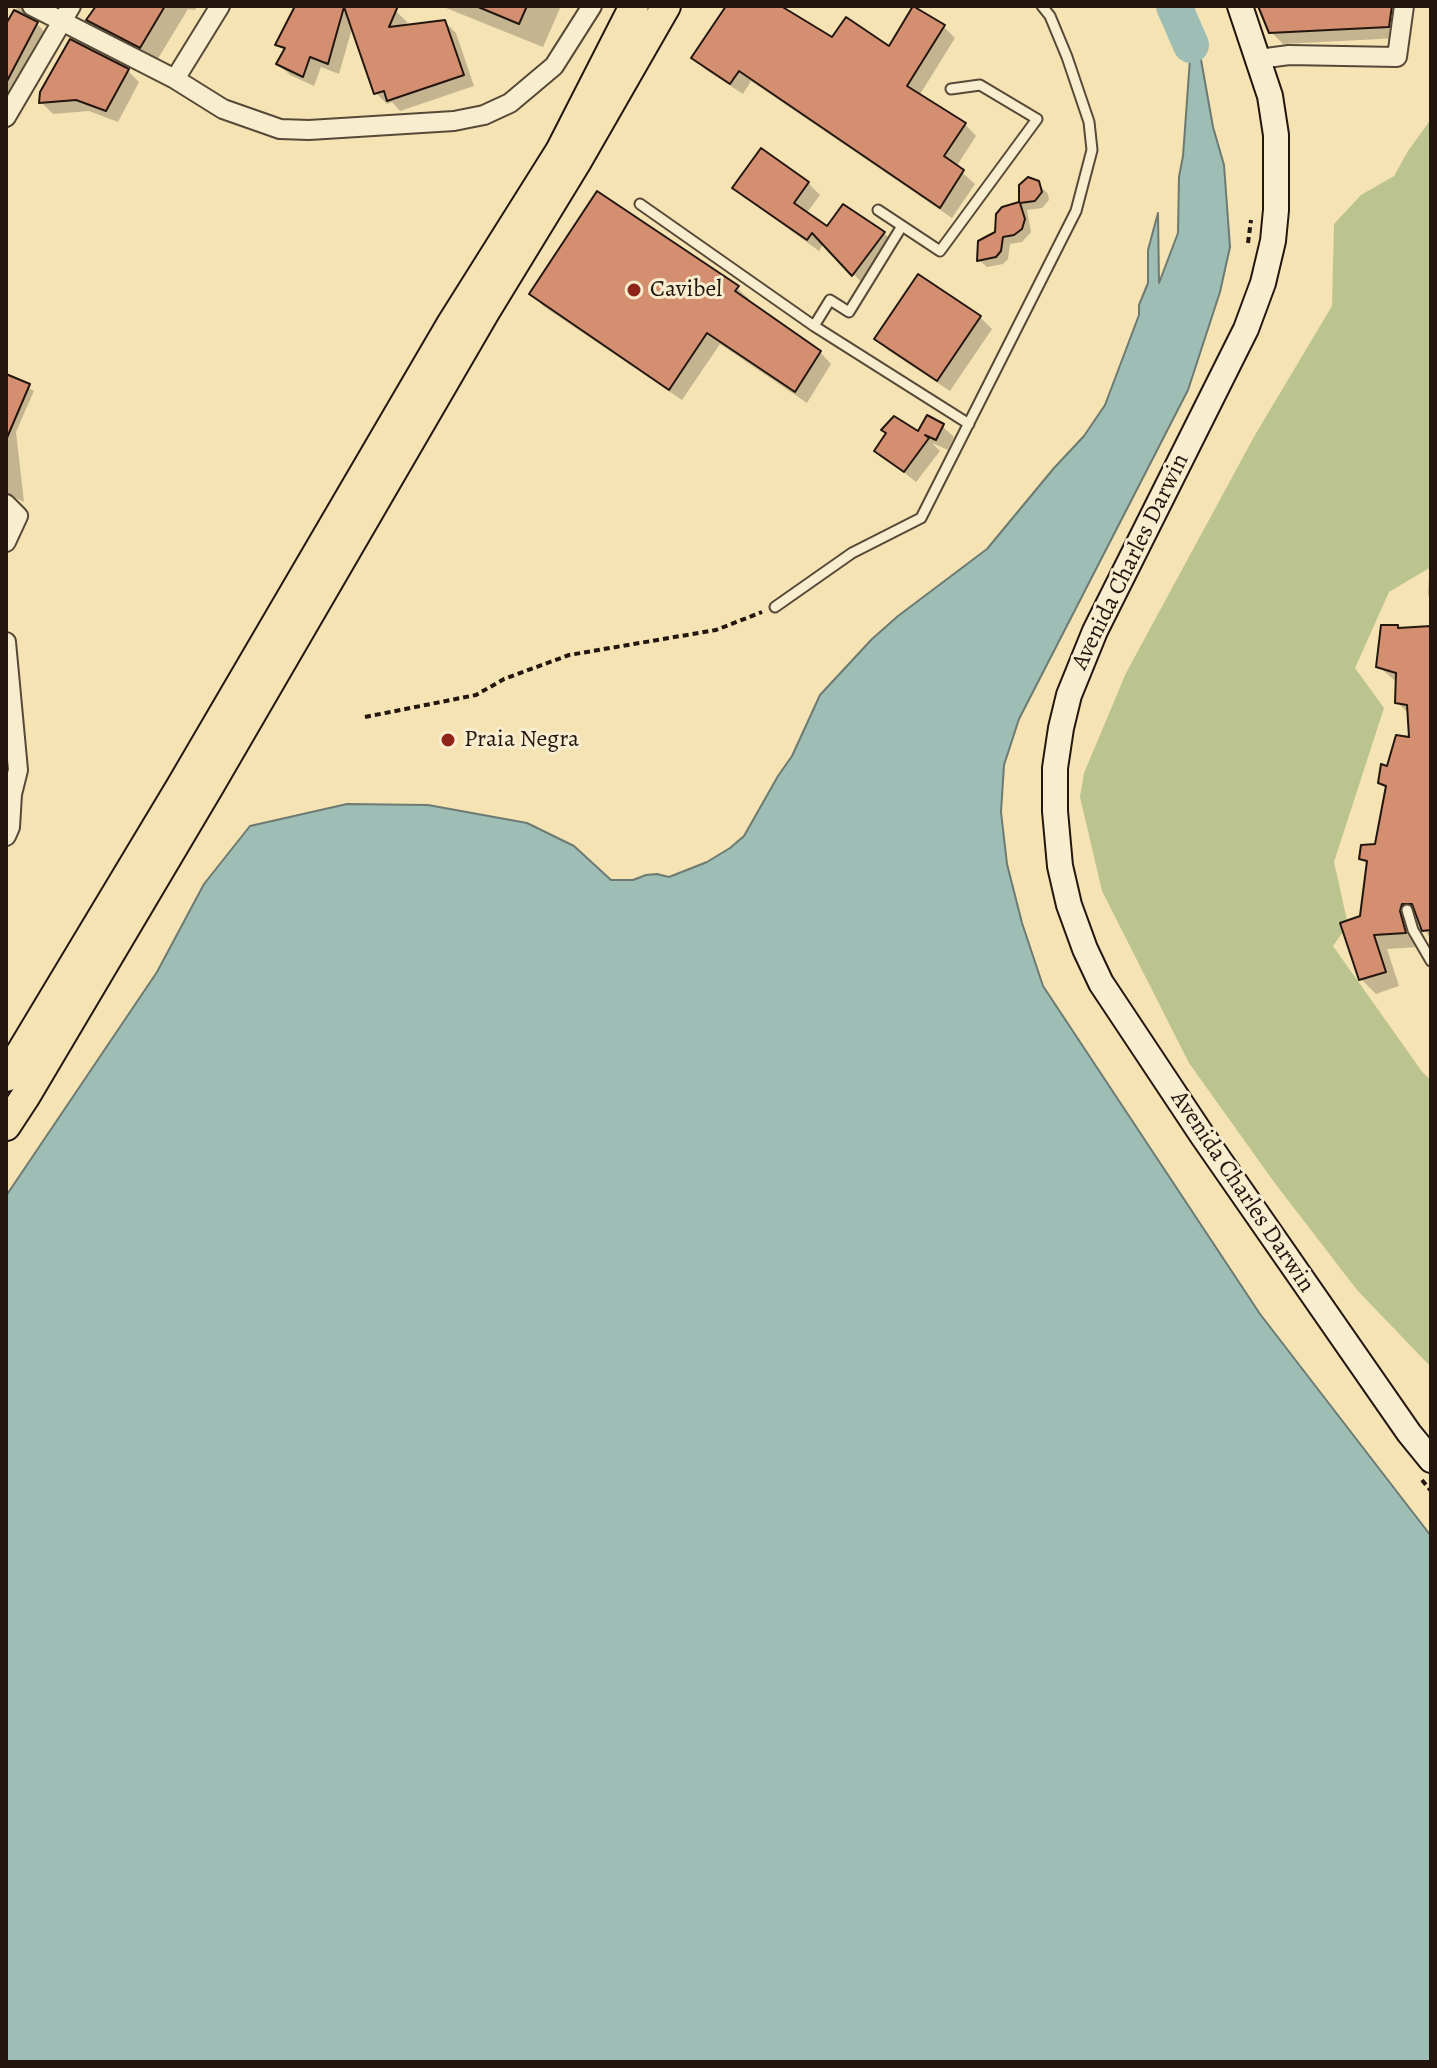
<!DOCTYPE html>
<style>
body{margin:0}
#map{position:relative;width:1437px;height:2068px;overflow:hidden;background:#f5e3b4;font-family:Alegreya,serif}
canvas{display:block}
.frame{position:absolute;inset:0;border:8px solid #22160f;pointer-events:none}
</style>
<div id="map">
<canvas width="1437" height="2068"></canvas>
<div class="frame"></div>
</div>
<script>
const context = document.querySelector('canvas').getContext('2d');
context.lineJoin = 'round';
function paint(path, color) {
  context.fillStyle = color;
  context.fill(path, 'evenodd');
}
function poly(rows) {
  const path = new Path2D();
  for (const r of rows) {
    path.moveTo(r[0], r[1]);
    for (let i = 2; i < r.length; i += 2) path.lineTo(r[i], r[i + 1]);
  }
  return path;
}
function trace(path, color, width, dash) {
  context.strokeStyle = color;
  context.lineWidth = width;
  context.lineCap = dash ? 'butt' : 'round';
  context.setLineDash(dash || []);
  context.stroke(path);
}
function label(font, color, halo, rows, align = 'center') {
  context.font = font + ' Alegreya,serif';
  context.lineWidth = 6;
  context.setLineDash([]);
  context.textBaseline = 'middle';
  context.strokeStyle = halo;
  context.fillStyle = color;
  for (const [text, x, y, turn = 0] of rows) {
    context.save();
    context.translate(x, y);
    context.rotate((+turn || 0) * Math.PI / 180);
    context.textAlign = isNaN(turn) ? turn : align;
    if (halo) context.strokeText(text, 0, 0);
    context.fillText(text, 0, 0);
    context.restore();
  }
}
paint(poly([
 [1431,119,1431,567,1389,592,1355,668,1384,708,1334,862,1348,925,1333,946,1423,1073,1431,1080,1431,1367,1357,1290,1274,1182,1189,1063,1102,891,1080,797,1084,773,1126,673,1255,435,1332,306,1334,224,1361,195,1394,176,1408,151]
]), '#bbc48e');
const water = poly([
 [1191,45,1200,54,1213,127,1224,165,1230,247,1220,292,1188,390,1019,719,1004,765,1001,812,1007,864,1022,923,1043,986,1260,1314,1431,1536,1431,2062,6,2062,6,1196,157,972,204,884,250,826,347,804,428,805,527,823,574,846,611,880,633,880,646,875,657,874,669,877,707,862,730,848,744,836,778,776,792,756,820,695,872,639,898,616,987,549,1054,468,1084,436,1105,405,1139,315,1139,305,1148,283,1148,250,1158,213,1159,283,1178,233,1179,177,1183,156,1191,45]
]);
paint(water, '#9ebdb4');
trace(water, '#6c7a72', 2);
paint(poly([
 [18,6,76,6,36,15,37,24,52,39,6,127,6,29],
 [99,6,197,6,195,10,188,9,156,62,104,35,89,20],
 [297,6,386,6,396,11,407,22,405,27,445,22,456,33,474,86,400,111,392,102,387,104,376,93,353,25,339,74,321,67,314,86,290,75,278,64,285,52,278,44],
 [441,6,561,6,543,47],
 [728,6,778,6,833,40,890,48,944,27,955,38,919,96,965,124,976,136,956,167,975,184,952,218,751,81,743,94,706,70,694,58],
 [1260,6,1416,6,1405,11,1400,38,1283,44,1271,32],
 [128,71,139,82,118,122,89,111,53,114,41,102],
 [762,151,808,183,820,195,806,214,827,229,884,233,896,245,865,286,824,243,819,251,747,199,735,188],
 [1040,186,1048,194,1049,200,1042,208,1027,210,1031,232,1022,242,1010,244,1008,259,1003,264,987,267,979,260,997,233,1000,212,1021,203],
 [737,288,749,299,747,302,820,352,831,364,807,403,720,344,682,400,543,306,532,294],
 [980,317,992,329,950,391,889,351,877,339],
 [6,376,34,391,16,432,24,502,9,495,6,498],
 [942,426,954,437,948,450,932,443,940,451,916,482,877,451],
 [1429,576,1431,576,1431,598,1428,595],
 [1431,628,1431,941,1418,915,1413,925,1419,947,1387,949,1399,986,1376,994,1361,979,1362,918,1368,866,1361,858,1376,846,1387,789,1381,783,1411,739,1410,715,1397,702,1398,683,1379,667,1400,630]
]), '#0003');
trace(poly([
 [1174,6,1191,45]
]), '#9ebdb4', 36);
const building = poly([
 [96,6,165,6,140,48,86,20,96,6],
 [295,6,398,6,389,27,445,20,464,75,387,101,384,91,374,94,344,7,328,64,310,57,303,77,276,64,285,48,275,45,295,6],
 [476,6,527,6,519,24,476,6],
 [726,6,781,6,832,37,846,17,889,46,913,6,945,25,907,86,966,123,944,156,964,170,940,208,739,71,730,84,691,58,726,6],
 [1258,6,1392,6,1389,27,1269,33,1258,6],
 [14,10,38,22,6,83,6,24,14,10],
 [70,39,129,69,106,111,76,100,39,103,40,92,70,39],
 [761,148,809,182,794,203,827,226,843,204,885,232,852,276,812,233,807,240,732,188,761,148],
 [1028,177,1039,181,1042,192,1035,201,1020,203,1025,219,1022,229,1014,235,1003,237,1001,251,996,257,977,261,978,241,995,232,996,214,1002,207,1019,202,1019,185,1028,177],
 [597,191,739,286,735,291,821,351,795,392,707,333,669,390,529,294,597,191],
 [918,274,981,316,937,381,874,339,918,274],
 [6,374,30,384,6,440,6,374],
 [927,415,944,424,936,440,925,435,929,438,904,472,874,451,886,433,881,430,894,416,918,431,927,415],
 [1381,625,1398,625,1398,628,1431,626,1431,930,1422,931,1412,904,1402,904,1400,911,1406,933,1374,935,1386,972,1359,980,1340,923,1360,916,1367,861,1359,859,1361,845,1375,844,1386,786,1378,783,1381,764,1387,766,1396,735,1409,737,1407,705,1395,703,1396,673,1376,667,1381,625]
]);
paint(building, '#d38f70');
trace(building, '#22160f', 2);
const lane = poly([
 [640,204,814,326,969,424],
 [878,210,940,251,1037,119,980,85,951,89],
 [814,326,830,300,849,312,902,226],
 [775,607,852,553,921,518,1076,211,1092,150,1089,122,1067,57,1050,16,1042,6],
 [1407,910,1413,930,1431,961]
]);
const street = poly([
 [32,6,175,79,223,109,280,129,309,130,454,121,484,115,510,103,554,66,592,6],
 [1259,59,1289,55,1397,57,1404,6],
 [175,79,220,6],
 [6,117,71,6],
 [6,504,18,516,6,542],
 [6,642,18,770,12,794,10,827,6,836]
]);
const secondary = poly([
 [1240,6,1270,96,1276,135,1276,210,1273,241,1263,283,1246,329,1095,631,1069,695,1061,728,1055,768,1055,811,1060,866,1069,905,1085,949,1101,983,1202,1135,1409,1433,1431,1460]
]);
const primary = poly([
 [6,1077,181,786,450,326,560,151,634,6],
 [6,1126,25,1097,210,785,485,312,576,163,666,6]
]);
trace(lane, '#574938', 13);
trace(street, '#574938', 22);
trace(secondary, '#22160f', 28);
trace(primary, '#22160f', 32);
trace(poly([
 [1248,243,1251,220],
 [365,717,476,695,504,679,569,655,716,630,762,612],
 [1422,1480,1431,1491]
]), '#22160f', 4, [6, 4]);
trace(lane, '#f8edce', 9);
trace(street, '#f8edce', 18);
trace(secondary, '#f8edce', 24);
trace(primary, '#f5e3b4', 28);
for (const [x, y, r, color] of [
 [634,290,8,"#8f2418"],
 [448,740,8,"#8f2418"]
]) {
  const dot = new Path2D();
  dot.arc(x, y, r, 0, 2 * Math.PI);
  context.fillStyle = color;
  context.fill(dot);
  trace(dot, '#f8edce', 3);
}
label('24px', '#22160f', '#f8edce', [
 ["Cavibel",650,290],
 ["Praia Negra",464,740]
], 'left');
label('24px', '#22160f', '#f8edce', [
 ["Avenida Charles Darwin",1131,562,-64],
 ["Avenida Charles Darwin",1242,1192,56]
]);
</script>
